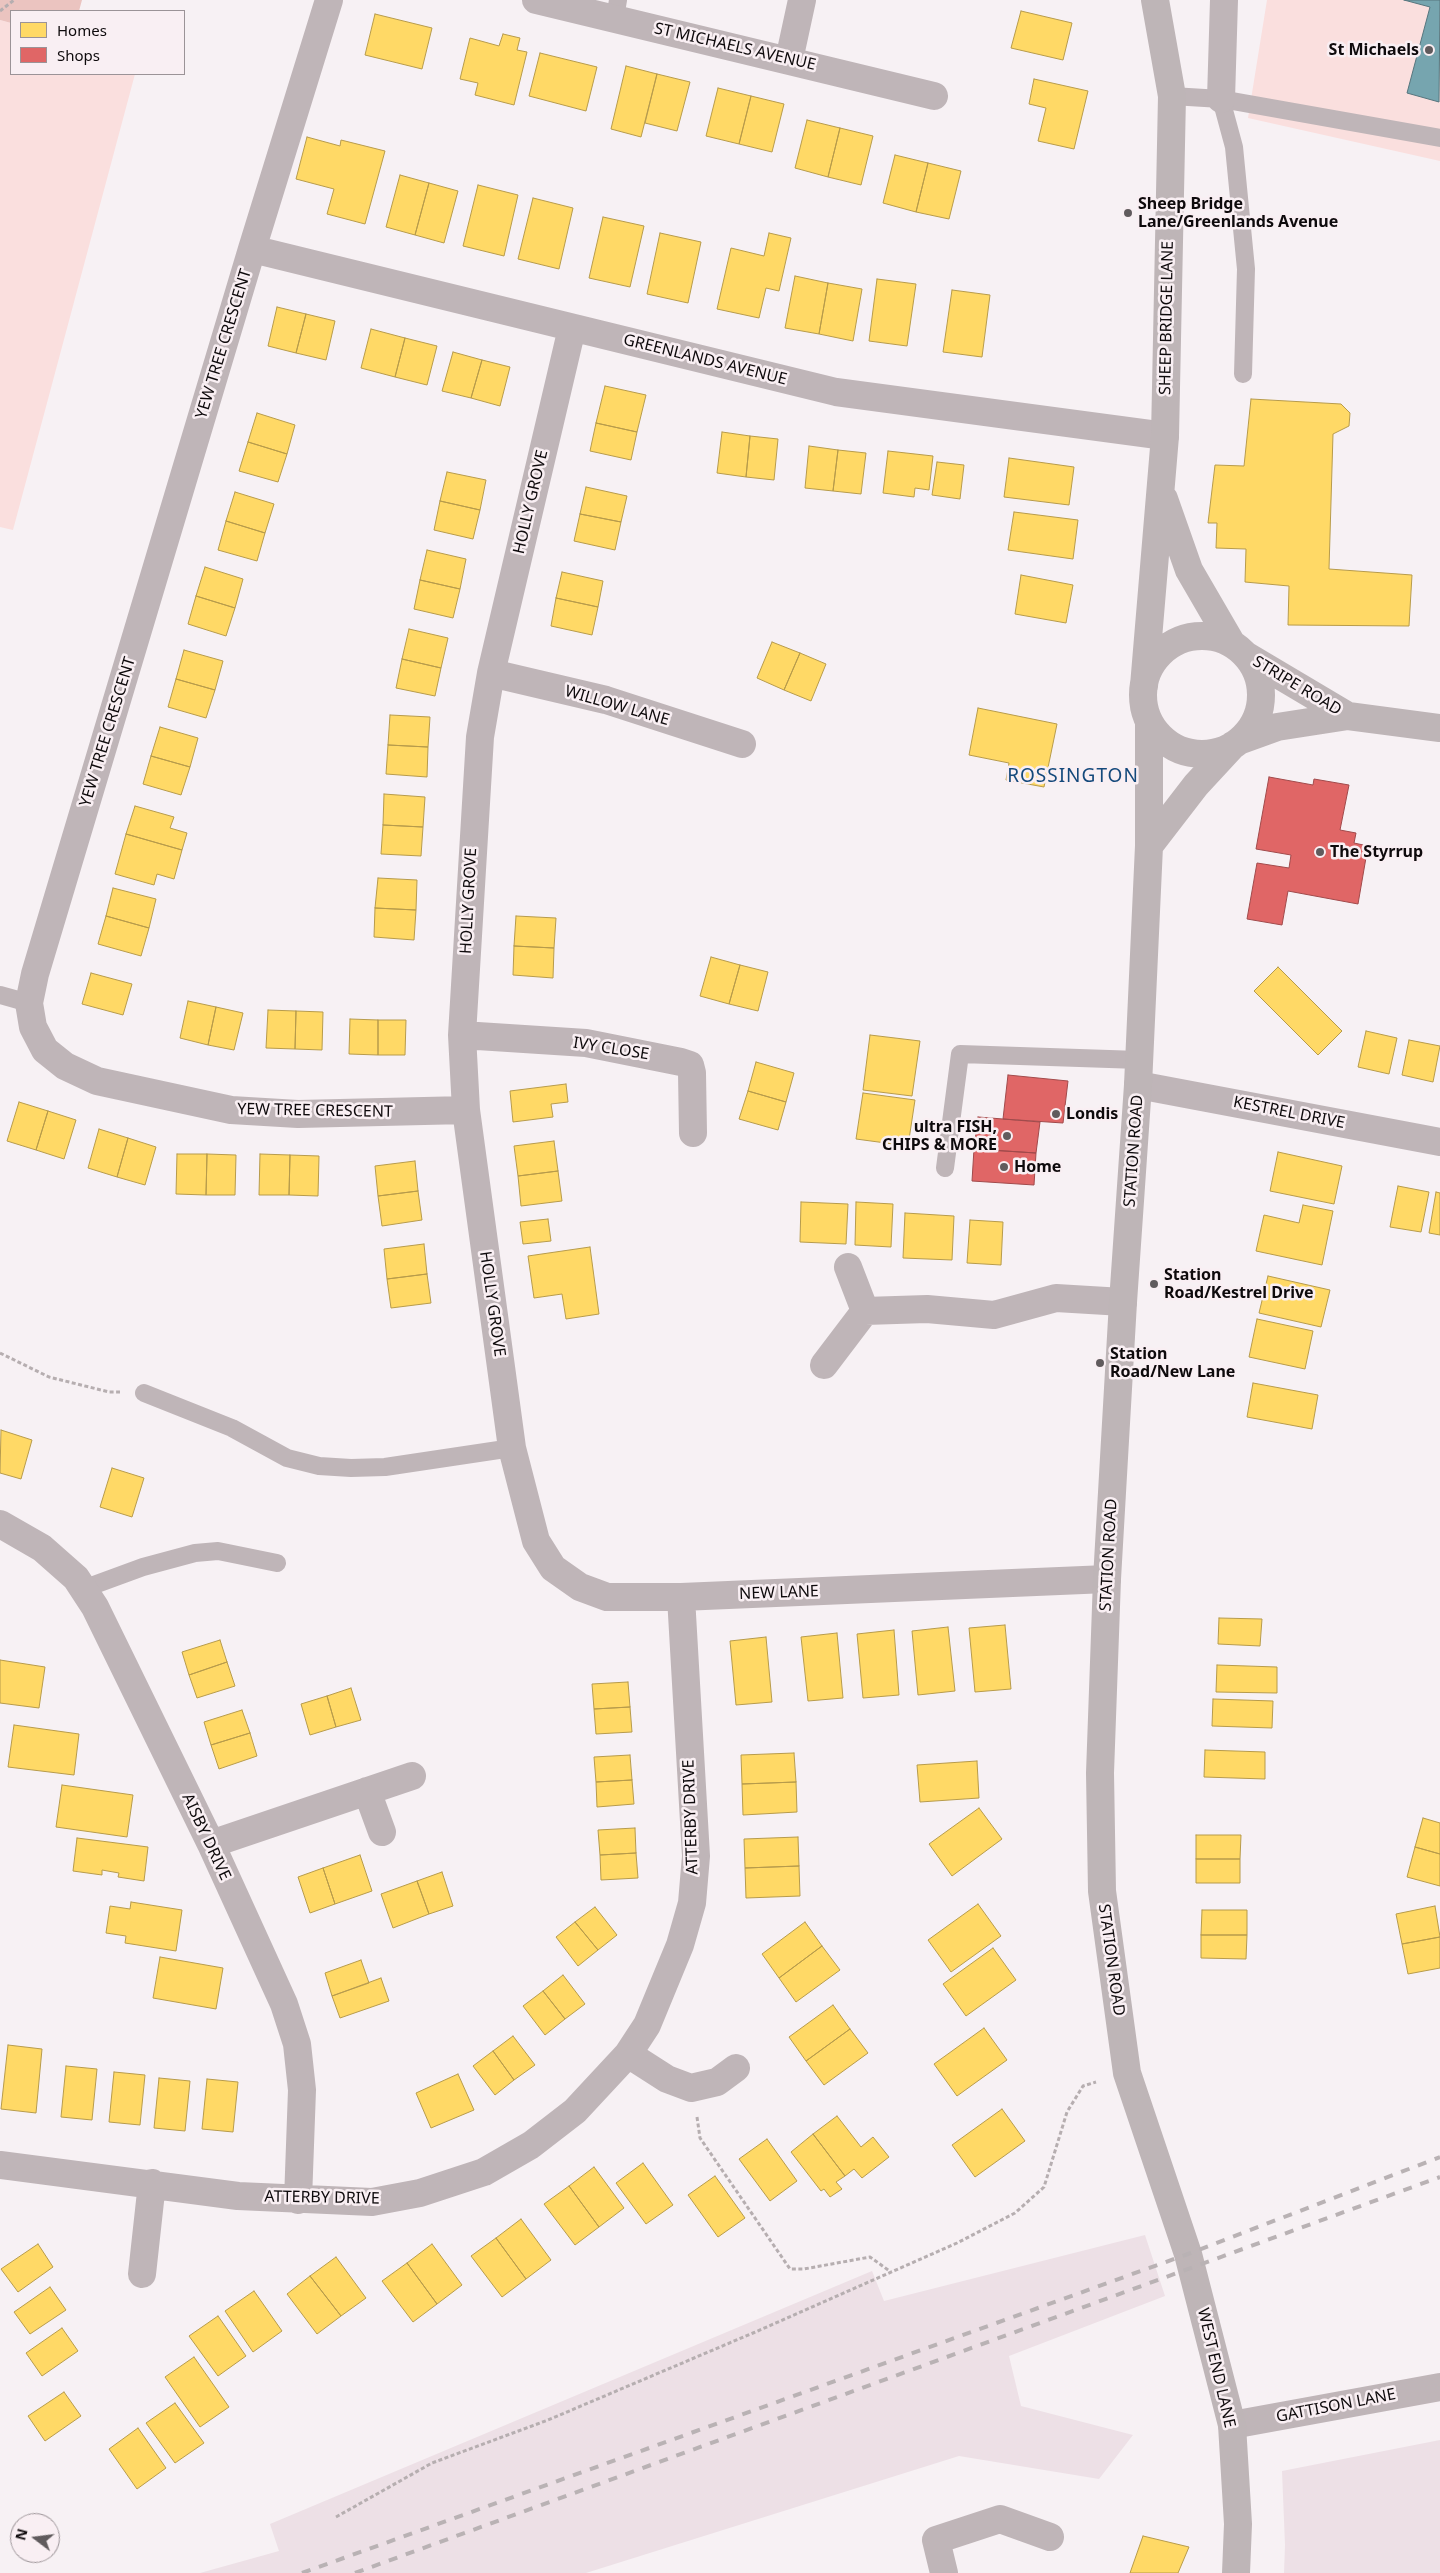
<!DOCTYPE html>
<style>
body{margin:0}
#map{position:relative;width:1440px;height:2573px;overflow:hidden;background:#f7f1f4;font-family:"Noto Sans",sans-serif}
canvas{display:block}
.legend{position:absolute;left:10px;top:10px;width:175px;height:65px;box-sizing:border-box;background:#f9eff3;border:1px solid #9b9397;margin:0;padding:6px 9px;list-style:none;font-size:15px;color:#0e0a0c}
.legend li{display:flex;align-items:center;gap:10px;height:25px}
.legend b{width:25px;border:1px solid #9b9397}
.north{position:absolute;left:10px;top:2513px;width:50px;height:50px;box-sizing:border-box;background:#f9eff3;border:1px solid #9b9397;border-radius:50%;rotate:285deg;font-size:14px;font-weight:700;line-height:20px;text-align:center;color:#0e0a0c}
.north::after{content:'';display:block;margin:auto;width:18px;height:22px;background:#605b5d;clip-path:polygon(50% 0,100% 100%,50% 72%,0 100%)}
</style>
<div id="map">
<canvas width="1440" height="2573"></canvas>
<ul class="legend">
<li><b style="height:14px;background:#ffd966"></b>Homes</li>
<li><b style="height:14px;background:#e06666"></b>Shops</li>
</ul>
<div class="north">N</div>
</div>
<script>
const context = document.querySelector('canvas').getContext('2d');
context.lineJoin = 'round';
function paint(path, color) {
  context.fillStyle = color;
  context.fill(path, 'evenodd');
}
function poly(rows) {
  const path = new Path2D();
  for (const r of rows) {
    if (r.length === 3) {
      path.moveTo(r[0] + r[2], r[1]);
      path.arc(r[0], r[1], r[2], 0, 2 * Math.PI);
      continue;
    }
    path.moveTo(r[0], r[1]);
    for (let i = 2; i < r.length; i += 2) path.lineTo(r[i], r[i + 1]);
  }
  return path;
}
function trace(path, color, width, dash) {
  context.strokeStyle = color;
  context.lineWidth = width;
  context.lineCap = dash ? 'butt' : 'round';
  context.setLineDash(dash || []);
  context.stroke(path);
}
function label(font, color, halo, rows, align = 'center') {
  context.font = font + ' "Noto Sans",sans-serif';
  context.lineWidth = 5;
  context.setLineDash([]);
  context.textBaseline = 'middle';
  context.strokeStyle = halo;
  context.fillStyle = color;
  for (const [text, x, y, turn = 0] of rows) {
    context.save();
    context.translate(x, y);
    context.rotate((+turn || 0) * Math.PI / 180);
    context.textAlign = isNaN(turn) ? turn : align;
    if (halo) context.strokeText(text, 0, 0);
    context.fillText(text, 0, 0);
    context.restore();
  }
}
paint(poly([
 [1145,2235,1165,2296,1009,2356,1021,2406,1133,2435,1099,2479,959,2456,586,2573,200,2573,279,2551,270,2524,872,2271,884,2301],
 [1440,2440,1440,2573,1284,2573,1285,2545,1282,2471]
]), '#ede0e6');
paint(poly([
 [1267,0,1440,0,1440,161,1248,118],
 [0,20,11,23,11,74,135,74,13,530,0,527]
]), '#fadfde');
paint(poly([
 [0,0,82,0,79,11,11,11,11,23,0,20]
]), '#ebc4c0');
const homes = poly([
 [1021,11,1072,23,1063,60,1011,48,1021,11],
 [375,14,432,28,422,69,365,55,375,14],
 [503,34,520,38,517,50,527,52,514,105,475,95,478,83,460,79,470,38,499,46,503,34],
 [540,53,597,67,586,111,529,96,540,53],
 [626,66,657,74,641,137,611,129,626,66],
 [657,74,690,82,677,131,645,123,657,74],
 [1034,79,1088,91,1074,149,1038,141,1046,108,1029,104,1034,79],
 [718,88,751,96,739,144,706,136,718,88],
 [751,96,784,104,772,152,739,144,751,96],
 [807,120,840,128,828,177,795,168,807,120],
 [840,128,873,136,861,185,828,177,840,128],
 [307,137,340,146,341,140,385,151,365,224,327,214,334,189,296,179,307,137],
 [895,155,928,163,916,212,883,203,895,155],
 [928,163,961,171,949,219,916,212,928,163],
 [400,175,429,183,415,235,386,227,400,175],
 [429,183,458,191,444,243,415,235,429,183],
 [478,185,518,195,504,256,463,246,478,185],
 [533,198,573,208,559,269,518,259,533,198],
 [603,217,644,226,630,287,589,278,603,217],
 [660,233,701,242,688,303,647,294,660,233],
 [769,233,791,238,779,291,766,288,759,318,717,309,731,248,764,256,769,233],
 [795,276,828,283,819,334,785,328,795,276],
 [877,279,916,284,907,346,869,341,877,279],
 [828,283,862,289,853,341,819,334,828,283],
 [952,290,990,295,982,357,943,352,952,290],
 [277,307,306,314,296,353,268,346,277,307],
 [306,314,335,321,326,360,296,353,306,314],
 [371,329,405,338,395,377,361,368,371,329],
 [405,338,437,346,427,385,395,377,405,338],
 [453,352,482,360,471,398,442,391,453,352],
 [482,360,510,367,500,406,471,398,482,360],
 [605,386,646,395,637,432,596,423,605,386],
 [1251,399,1341,404,1350,413,1349,426,1333,434,1329,569,1412,575,1409,626,1288,625,1289,586,1245,582,1246,549,1216,548,1217,523,1208,523,1215,465,1244,466,1251,399],
 [257,413,295,425,287,454,248,442,257,413],
 [596,423,637,432,631,460,590,451,596,423],
 [722,432,750,436,746,477,717,473,722,432],
 [750,436,778,439,774,480,746,477,750,436],
 [248,442,287,454,278,482,239,471,248,442],
 [809,446,838,450,833,491,805,488,809,446],
 [838,450,866,453,861,494,833,491,838,450],
 [888,451,933,456,929,490,915,488,914,497,883,493,888,451],
 [1009,458,1074,467,1069,505,1004,497,1009,458],
 [937,462,964,465,960,499,932,495,937,462],
 [447,472,486,480,480,510,440,501,447,472],
 [586,487,627,496,621,522,580,514,586,487],
 [235,492,274,504,265,533,226,521,235,492],
 [440,501,480,510,473,539,434,530,440,501],
 [1014,512,1078,520,1073,559,1008,550,1014,512],
 [580,514,621,522,615,550,574,541,580,514],
 [226,521,265,533,257,561,218,550,226,521],
 [427,550,466,559,460,589,420,580,427,550],
 [205,567,243,579,235,608,196,596,205,567],
 [562,572,603,581,598,607,556,598,562,572],
 [1021,575,1073,585,1066,623,1015,614,1021,575],
 [420,580,460,589,453,618,414,609,420,580],
 [196,596,235,608,226,636,188,624,196,596],
 [556,598,598,607,592,635,551,626,556,598],
 [409,629,448,638,441,668,402,659,409,629],
 [772,642,800,653,784,690,757,678,772,642],
 [184,650,223,661,215,690,176,679,184,650],
 [800,653,826,664,811,701,784,690,800,653],
 [402,659,441,668,435,696,396,688,402,659],
 [176,679,215,690,206,718,168,707,176,679],
 [978,708,1057,724,1044,787,1006,780,1009,763,969,755,978,708],
 [390,715,430,717,428,747,388,745,390,715],
 [160,727,198,738,190,767,151,756,160,727],
 [388,745,428,747,427,777,386,774,388,745],
 [151,756,190,767,181,795,143,784,151,756],
 [384,794,425,797,423,827,383,825,384,794],
 [135,806,174,817,170,828,187,833,182,850,126,834,135,806],
 [383,825,423,827,421,856,381,854,383,825],
 [126,834,182,850,174,879,157,874,154,885,115,874,126,834],
 [378,878,417,880,416,910,375,908,378,878],
 [113,888,156,899,149,928,106,916,113,888],
 [375,908,416,910,414,940,374,937,375,908],
 [106,916,149,928,141,956,98,944,106,916],
 [516,916,556,918,554,948,514,946,516,916],
 [514,946,554,948,553,978,513,975,514,946],
 [711,957,740,965,729,1004,700,996,711,957],
 [740,965,768,972,758,1011,729,1004,740,965],
 [1278,967,1342,1031,1318,1055,1254,991,1278,967],
 [91,973,132,984,123,1015,82,1004,91,973],
 [188,1001,216,1007,208,1045,180,1038,188,1001],
 [216,1007,243,1013,234,1050,208,1045,216,1007],
 [268,1010,296,1011,295,1049,266,1048,268,1010],
 [296,1011,323,1012,322,1050,295,1049,296,1011],
 [350,1019,378,1020,378,1055,349,1054,350,1019],
 [378,1020,406,1020,405,1055,378,1055,378,1020],
 [1366,1031,1397,1038,1389,1074,1358,1067,1366,1031],
 [870,1035,920,1041,912,1096,863,1090,870,1035],
 [1409,1040,1440,1046,1433,1082,1402,1075,1409,1040],
 [756,1062,794,1073,786,1102,748,1091,756,1062],
 [566,1084,568,1102,551,1104,553,1117,513,1122,510,1091,566,1084],
 [748,1091,786,1102,778,1130,739,1119,748,1091],
 [863,1093,915,1100,908,1146,856,1139,863,1093],
 [19,1102,48,1111,36,1150,7,1141,19,1102],
 [48,1111,76,1120,64,1159,36,1150,48,1111],
 [99,1129,128,1138,117,1177,88,1168,99,1129],
 [128,1138,156,1147,145,1185,117,1177,128,1138],
 [554,1141,558,1171,518,1176,514,1146,554,1141],
 [1278,1152,1342,1166,1334,1204,1270,1191,1278,1152],
 [177,1154,207,1154,206,1195,176,1194,177,1154],
 [207,1154,236,1155,235,1195,206,1195,207,1154],
 [260,1154,290,1155,289,1195,259,1195,260,1154],
 [290,1155,319,1156,318,1196,289,1195,290,1155],
 [415,1161,418,1191,378,1196,375,1166,415,1161],
 [558,1171,562,1201,521,1206,518,1176,558,1171],
 [1398,1186,1429,1192,1421,1232,1390,1227,1398,1186],
 [418,1191,422,1220,382,1226,378,1196,418,1191],
 [1436,1192,1440,1193,1440,1235,1429,1233,1436,1192],
 [801,1202,848,1204,846,1244,800,1242,801,1202],
 [856,1202,893,1204,891,1247,855,1245,856,1202],
 [1303,1205,1333,1211,1322,1265,1256,1251,1264,1215,1299,1223,1303,1205],
 [905,1213,954,1216,952,1260,903,1258,905,1213],
 [548,1219,551,1241,523,1244,520,1222,548,1219],
 [970,1220,1003,1222,1001,1265,967,1263,970,1220],
 [424,1244,427,1274,387,1279,384,1249,424,1244],
 [590,1247,599,1314,566,1319,562,1294,534,1298,528,1256,590,1247],
 [427,1274,431,1303,391,1308,387,1279,427,1274],
 [1268,1276,1330,1290,1321,1327,1259,1313,1268,1276],
 [1257,1319,1313,1331,1305,1369,1249,1357,1257,1319],
 [1253,1383,1318,1395,1312,1429,1247,1417,1253,1383],
 [1,1430,32,1440,21,1479,0,1473,1,1430],
 [112,1468,144,1478,132,1517,100,1507,112,1468],
 [1219,1618,1262,1619,1260,1646,1218,1644,1219,1618],
 [1005,1625,1011,1689,975,1692,969,1628,1005,1625],
 [948,1627,955,1691,918,1695,912,1631,948,1627],
 [894,1630,899,1695,863,1698,857,1634,894,1630],
 [837,1633,843,1698,808,1701,801,1637,837,1633],
 [766,1637,772,1702,736,1705,730,1641,766,1637],
 [220,1640,227,1662,189,1675,182,1652,220,1640],
 [0,1660,45,1667,39,1708,0,1703,0,1660],
 [227,1662,235,1686,197,1698,189,1675,227,1662],
 [1217,1665,1277,1667,1277,1693,1216,1692,1217,1665],
 [628,1682,630,1707,594,1709,592,1684,628,1682],
 [351,1688,361,1720,336,1727,327,1696,351,1688],
 [327,1696,336,1727,310,1735,301,1704,327,1696],
 [1213,1699,1273,1701,1272,1728,1212,1726,1213,1699],
 [630,1707,632,1732,596,1734,594,1709,630,1707],
 [242,1710,250,1733,211,1745,204,1722,242,1710],
 [14,1725,79,1734,74,1775,8,1767,14,1725],
 [250,1733,257,1756,219,1769,211,1745,250,1733],
 [1205,1750,1265,1752,1265,1779,1204,1777,1205,1750],
 [794,1753,796,1782,742,1784,741,1755,794,1753],
 [630,1755,632,1780,596,1782,594,1757,630,1755],
 [977,1761,979,1798,920,1802,917,1765,977,1761],
 [632,1780,634,1804,597,1807,596,1782,632,1780],
 [796,1782,797,1812,743,1815,742,1784,796,1782],
 [62,1785,133,1795,127,1837,56,1827,62,1785],
 [979,1808,1002,1839,952,1876,929,1844,979,1808],
 [1423,1818,1440,1823,1440,1854,1415,1847,1423,1818],
 [635,1828,636,1853,600,1855,598,1830,635,1828],
 [1196,1835,1241,1835,1240,1859,1196,1859,1196,1835],
 [798,1837,799,1866,745,1868,744,1839,798,1837],
 [77,1838,148,1847,144,1881,118,1877,119,1873,102,1870,102,1875,73,1871,77,1838],
 [1415,1847,1440,1854,1440,1886,1407,1877,1415,1847],
 [636,1853,638,1878,601,1880,600,1855,636,1853],
 [360,1855,372,1891,335,1904,323,1868,360,1855],
 [1196,1859,1240,1859,1240,1883,1196,1883,1196,1859],
 [799,1866,800,1896,746,1898,745,1868,799,1866],
 [323,1868,335,1904,310,1913,298,1877,323,1868],
 [442,1872,453,1906,429,1914,417,1881,442,1872],
 [417,1881,429,1914,393,1928,381,1894,417,1881],
 [131,1902,182,1910,176,1951,125,1943,126,1936,106,1933,110,1906,130,1909,131,1902],
 [978,1904,1001,1936,951,1972,928,1940,978,1904],
 [1435,1906,1440,1937,1402,1944,1396,1914,1435,1906],
 [595,1907,617,1935,598,1950,575,1922,595,1907],
 [1202,1910,1247,1910,1247,1935,1201,1935,1202,1910],
 [575,1922,598,1950,578,1966,556,1937,575,1922],
 [805,1922,822,1946,779,1978,762,1954,805,1922],
 [1201,1935,1247,1935,1246,1959,1201,1958,1201,1935],
 [1440,1937,1440,1968,1408,1974,1402,1944,1440,1937],
 [822,1946,840,1970,796,2002,779,1978,822,1946],
 [993,1948,1016,1980,966,2016,943,1984,993,1948],
 [160,1957,223,1968,216,2009,153,1998,160,1957],
 [361,1960,369,1983,332,1996,325,1973,361,1960],
 [563,1975,585,2004,565,2019,543,1991,563,1975],
 [381,1978,389,2001,340,2018,332,1996,381,1978],
 [543,1991,565,2019,545,2035,523,2006,543,1991],
 [833,2005,850,2029,806,2061,789,2037,833,2005],
 [984,2028,1007,2060,957,2096,934,2064,984,2028],
 [850,2029,868,2053,824,2085,806,2061,850,2029],
 [513,2036,535,2065,514,2080,493,2051,513,2036],
 [8,2045,42,2049,36,2113,1,2109,8,2045],
 [493,2051,514,2080,495,2095,473,2066,493,2051],
 [66,2066,97,2069,92,2120,61,2117,66,2066],
 [114,2072,145,2075,140,2125,109,2122,114,2072],
 [458,2074,474,2110,431,2128,416,2093,458,2074],
 [159,2078,190,2081,185,2131,154,2128,159,2078],
 [207,2079,238,2082,233,2132,202,2129,207,2079],
 [1002,2109,1025,2141,975,2177,952,2145,1002,2109],
 [837,2116,861,2147,873,2137,889,2157,862,2178,854,2169,845,2176,813,2134,837,2116],
 [813,2134,845,2176,836,2182,842,2189,830,2197,824,2189,821,2191,791,2152,813,2134],
 [767,2139,797,2181,770,2201,739,2159,767,2139],
 [643,2163,673,2205,646,2224,616,2183,643,2163],
 [594,2167,624,2208,599,2227,569,2186,594,2167],
 [715,2176,745,2218,718,2237,688,2195,715,2176],
 [569,2186,599,2227,575,2245,544,2204,569,2186],
 [521,2219,551,2260,526,2279,496,2238,521,2219],
 [496,2238,526,2279,502,2297,471,2256,496,2238],
 [38,2244,53,2267,18,2292,1,2269,38,2244],
 [432,2244,462,2285,437,2304,407,2263,432,2244],
 [336,2257,366,2298,341,2316,310,2276,336,2257],
 [407,2263,437,2304,413,2322,382,2281,407,2263],
 [310,2276,341,2316,317,2334,287,2294,310,2276],
 [50,2287,66,2310,30,2334,14,2312,50,2287],
 [254,2291,282,2331,253,2352,225,2311,254,2291],
 [218,2316,246,2356,218,2376,189,2336,218,2316],
 [62,2328,78,2351,42,2376,26,2353,62,2328],
 [194,2357,229,2407,200,2427,165,2377,194,2357],
 [64,2392,81,2416,45,2441,28,2416,64,2392],
 [175,2403,204,2443,175,2463,146,2423,175,2403],
 [138,2428,166,2468,137,2489,109,2449,138,2428],
 [1143,2536,1189,2547,1178,2573,1130,2573,1143,2536]
]);
paint(homes, '#ffd966');
trace(homes, '#b79b4b', 1);
const shops = poly([
 [1269,777,1313,785,1314,779,1349,785,1340,830,1356,833,1354,843,1368,846,1358,904,1288,891,1282,925,1247,919,1257,863,1289,868,1291,855,1256,849,1269,777],
 [1008,1075,1068,1081,1063,1123,1003,1119,1008,1075],
 [978,1117,1040,1122,1036,1153,974,1149,978,1117],
 [974,1149,1036,1153,1034,1185,972,1181,974,1149]
]);
paint(shops, '#e06666');
trace(shops, '#a14a4b', 1);
const public = poly([
 [1404,0,1440,0,1439,102,1407,93,1430,7,1404,0]
]);
paint(public, '#76a5af');
trace(public, '#57767e', 1);
trace(poly([
 [0,11,14,0],
 [0,1353,49,1377,109,1392,120,1392],
 [697,2117,700,2138,790,2269,804,2269,870,2257,891,2272],
 [336,2517,432,2463,548,2420,753,2333,957,2243,1015,2213,1044,2187,1067,2112,1083,2086,1096,2082]
]), '#b6aeb0', 3, [4, 2.5]);
trace(poly([
 [615,18,618,0],
 [1172,96,1221,99,1234,147,1246,269,1243,374],
 [1221,99,1440,138],
 [0,995,29,1003],
 [945,1168,960,1054,1139,1060],
 [144,1393,232,1428,287,1458,319,1466,351,1468,385,1467,512,1448],
 [83,1589,143,1567,195,1553,218,1551,277,1563]
]), '#bfb5b8', 18);
trace(poly([
 [329,0,252,249,35,974,29,1003,33,1027,45,1050,65,1066,97,1081,231,1110,298,1114,466,1110],
 [536,0,934,96],
 [789,60,802,0],
 [1221,99,1224,0],
 [252,249,836,392,1165,436],
 [572,328,491,673,480,737,462,1035,466,1110,512,1448,536,1541,553,1568,580,1587,607,1597,681,1597,1107,1579],
 [491,673,606,700,742,744],
 [462,1035,586,1043,681,1062,690,1065,692,1073,693,1133],
 [1138,1085,1440,1142],
 [848,1267,865,1311,927,1309,994,1315,1056,1298,1123,1302],
 [824,1365,865,1311],
 [0,1524,42,1548,76,1578,95,1607,211,1844,284,2004,297,2044,302,2090,298,2200],
 [367,1791,382,1832],
 [211,1844,412,1776],
 [628,2054,667,2079,691,2088,717,2082,736,2068],
 [0,2165,238,2196,372,2202,420,2193,484,2172,531,2145,575,2111,628,2054,647,2025,680,1945,692,1903,696,1856,681,1597],
 [142,2274,152,2183],
 [1232,2425,1440,2387],
 [944,2573,936,2540,1000,2519,1050,2537]
]), '#bfb5b8', 28);
trace(poly([
 [1164,499,1189,570,1232,644],
 [1202,695,59],
 [1247,656,1348,716],
 [1144,686,1165,436,1172,96,1155,0],
 [1149,725,1149,846,1138,1085,1123,1302,1107,1579,1100,1773,1102,1891,1127,2073,1188,2254,1232,2425,1238,2524,1236,2573],
 [1241,740,1277,727,1348,716,1440,728],
 [1149,846,1196,785,1233,745]
]), '#beb5b7', 28);
trace(poly([
 [302,2573,1188,2254,1440,2157],
 [355,2573,1440,2177]
]), '#b9b2b4', 4, [9, 9]);
for (const [x, y, r, color] of [
 [1429,50,5,"#605b5d"],
 [1128,213,5,"#605b5d"],
 [1320,852,5,"#605b5d"],
 [1056,1114,5,"#605b5d"],
 [1007,1136,5,"#605b5d"],
 [1004,1167,5,"#605b5d"],
 [1154,1284,5,"#605b5d"],
 [1100,1363,5,"#605b5d"]
]) {
  const dot = new Path2D();
  dot.arc(x, y, r, 0, 2 * Math.PI);
  context.fillStyle = color;
  context.fill(dot);
  trace(dot, '#f9eff3', 2);
}
label('16px', '#0e0a0c', '#f9eff3', [
 ["ST MICHAELS AVENUE",735,47,13],
 ["SHEEP BRIDGE LANE",1167,318,-89],
 ["YEW TREE CRESCENT",224,344,-73],
 ["GREENLANDS AVENUE",705,360,14],
 ["HOLLY GROVE",531,502,-77],
 ["STRIPE ROAD",1297,686,31],
 ["WILLOW LANE",617,706,16],
 ["YEW TREE CRESCENT",108,732,-73],
 ["HOLLY GROVE",469,901,-87],
 ["IVY CLOSE",611,1049,9],
 ["YEW TREE CRESCENT",315,1111,1],
 ["KESTREL DRIVE",1289,1113,11],
 ["STATION ROAD",1134,1151,-86],
 ["HOLLY GROVE",492,1304,82],
 ["STATION ROAD",1109,1555,-87],
 ["NEW LANE",779,1593,-2],
 ["ATTERBY DRIVE",691,1817,-92],
 ["AISBY DRIVE",206,1837,65],
 ["STATION ROAD",1111,1960,82],
 ["ATTERBY DRIVE",322,2198,1],
 ["WEST END LANE",1216,2368,77],
 ["GATTISON LANE",1336,2406,-11]
]);
label('bold 16px', '#0e0a0c', '#f9eff3', [
 ["St Michaels",1419,50,"right"],
 ["Sheep Bridge",1138,204],
 ["Lane/Greenlands Avenue",1138,222],
 ["The Styrrup",1330,852],
 ["Londis",1066,1114],
 ["ultra FISH,",997,1127,"right"],
 ["CHIPS & MORE",997,1145,"right"],
 ["Home",1014,1167],
 ["Station",1164,1275],
 ["Road/Kestrel Drive",1164,1293],
 ["Station",1110,1354],
 ["Road/New Lane",1110,1372]
], 'left');
context.letterSpacing = '1px';
label('19px', '#14497b', '#f9eff3', [
 ["ROSSINGTON",1073,777]
]);
context.letterSpacing = '0px';
</script>
